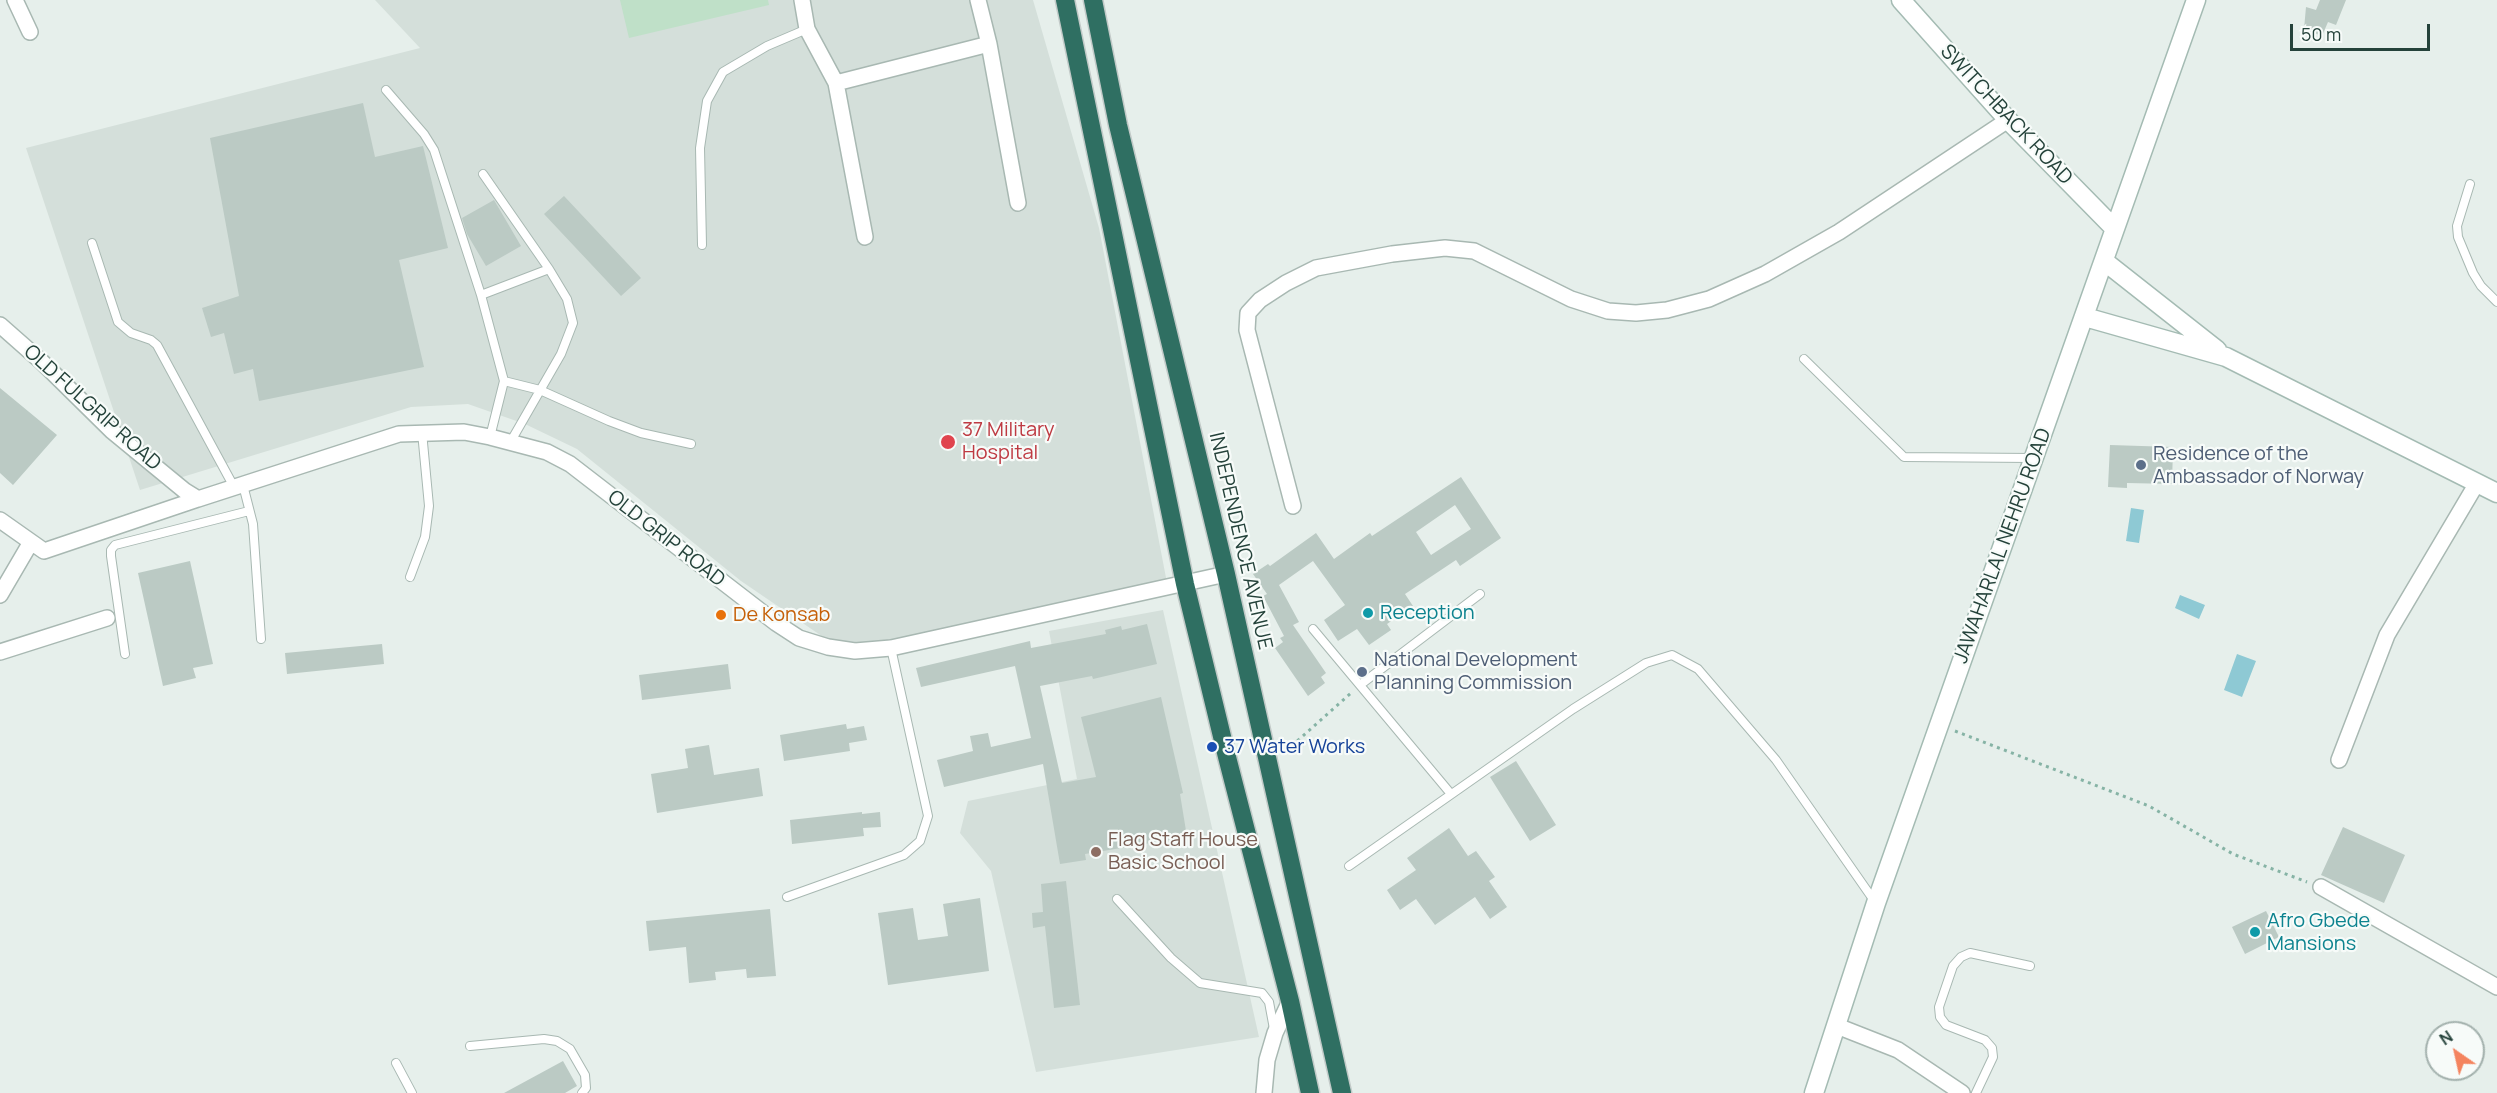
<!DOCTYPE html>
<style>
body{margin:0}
#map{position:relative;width:2497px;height:1093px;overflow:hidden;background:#e6efeb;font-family:Manrope,sans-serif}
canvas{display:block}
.north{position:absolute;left:2425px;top:1021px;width:60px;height:60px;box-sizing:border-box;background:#f7fbf9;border:2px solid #a3b1ad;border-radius:50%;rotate:326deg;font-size:16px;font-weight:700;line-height:24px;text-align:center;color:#24423a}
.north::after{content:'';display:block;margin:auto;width:21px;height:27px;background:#f4845f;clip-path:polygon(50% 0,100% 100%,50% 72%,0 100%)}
.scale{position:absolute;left:2290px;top:24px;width:140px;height:27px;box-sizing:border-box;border:3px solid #24423a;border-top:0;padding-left:8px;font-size:18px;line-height:21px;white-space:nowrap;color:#24423a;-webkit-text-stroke:4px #f7fbf9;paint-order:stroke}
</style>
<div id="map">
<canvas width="2497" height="1093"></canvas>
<div class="north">N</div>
<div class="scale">50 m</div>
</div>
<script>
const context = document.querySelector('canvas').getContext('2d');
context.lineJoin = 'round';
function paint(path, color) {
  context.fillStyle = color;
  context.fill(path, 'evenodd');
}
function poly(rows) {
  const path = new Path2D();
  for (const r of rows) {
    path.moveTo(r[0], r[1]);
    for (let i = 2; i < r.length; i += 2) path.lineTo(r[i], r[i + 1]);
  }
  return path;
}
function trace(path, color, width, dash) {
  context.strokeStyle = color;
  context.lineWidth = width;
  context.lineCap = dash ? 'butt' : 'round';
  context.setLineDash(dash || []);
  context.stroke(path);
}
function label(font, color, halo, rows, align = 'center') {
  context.font = font + ' Manrope,sans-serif';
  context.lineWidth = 4.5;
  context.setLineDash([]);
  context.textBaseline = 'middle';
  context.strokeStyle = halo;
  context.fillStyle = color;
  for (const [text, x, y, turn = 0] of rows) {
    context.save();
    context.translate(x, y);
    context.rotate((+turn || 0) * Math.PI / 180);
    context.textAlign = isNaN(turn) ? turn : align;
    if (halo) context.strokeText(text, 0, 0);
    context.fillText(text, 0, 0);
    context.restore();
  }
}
paint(poly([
 [375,0,1033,0,1099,228,1167,583,887,643,829,641,741,581,577,449,525,424,468,404,411,407,140,490,26,148,420,48],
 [1163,610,1259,1037,1036,1072,991,871,960,833,968,801,1077,779,1049,631]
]), '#d4dfda');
paint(poly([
 [620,0,768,0,769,5,629,38]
]), '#bfe0c8');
paint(poly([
 [2131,508,2144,510,2139,543,2126,541],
 [2180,595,2205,605,2199,619,2175,608],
 [2237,654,2256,661,2242,697,2224,690]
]), '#8ec9d4');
paint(poly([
 [2320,0,2346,0,2336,25,2328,22,2322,36,2304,29,2306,7,2316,10],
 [363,103,375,157,423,146,448,248,399,260,424,367,259,401,253,369,234,374,224,333,211,337,202,308,239,296,210,138],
 [564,196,641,278,621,296,544,214],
 [494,200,521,246,486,266,467,234,462,218],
 [0,388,57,435,13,485,0,473],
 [2110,445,2173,447,2172,484,2127,483,2127,488,2108,487],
 [1461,477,1501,538,1460,566,1456,560,1405,594,1413,606,1387,624,1391,630,1369,645,1357,629,1338,641,1324,620,1345,605,1313,561,1279,585,1299,622,1293,625,1326,673,1321,677,1325,683,1308,696,1275,648,1283,642,1280,638,1284,636,1263,596,1267,594,1253,574,1268,564,1270,566,1316,533,1334,559,1370,533,1372,536],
 [1455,505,1471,529,1431,555,1416,532],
 [190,561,213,664,193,668,196,678,163,686,138,573],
 [1147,624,1157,664,1093,679,1092,676,1040,686,1062,783,1096,777,1081,717,1161,697,1183,793,1180,794,1187,837,1085,854,1086,860,1060,864,1043,764,944,787,937,760,973,751,970,736,988,733,991,747,1031,738,1015,666,921,687,916,668,1030,641,1031,648,1106,634,1105,630,1121,626,1122,630],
 [382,644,384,664,287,674,285,653],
 [728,664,731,689,642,700,639,675],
 [846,724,847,729,864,726,867,740,849,743,850,751,784,761,780,735],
 [709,745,714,775,759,768,763,796,657,813,651,774,688,768,685,749],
 [1516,761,1556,825,1530,841,1490,777],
 [862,812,862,814,880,812,881,827,863,828,864,836,792,844,790,820],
 [2343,827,2405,855,2384,903,2321,875],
 [1449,828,1468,856,1476,851,1495,877,1489,881,1507,907,1490,919,1475,897,1435,925,1416,899,1400,910,1387,890,1416,870,1407,858],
 [1066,881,1080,1005,1054,1008,1045,926,1033,928,1032,913,1043,912,1041,884],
 [980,898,989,971,888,985,878,913,913,908,918,940,948,936,943,904],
 [770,909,776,976,747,978,746,969,715,972,716,980,689,983,686,947,649,951,646,921],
 [2266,911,2279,937,2245,954,2232,927],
 [563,1061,577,1086,565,1093,504,1093]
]), '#bbcac4');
const lane = poly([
 [386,90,424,134,434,150,481,295,504,381,490,437],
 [2470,184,2457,226,2458,237,2473,273,2481,286,2497,302],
 [92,243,118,322,131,333,151,340,157,345,234,487],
 [702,245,700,148,707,101,723,72,767,46,807,29],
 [481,295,549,269,483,174],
 [1804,359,1904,457,2033,458],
 [504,381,540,390,609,421,641,433,691,444],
 [511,441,561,354,573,323,567,299,549,269],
 [243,485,253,524,261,639],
 [410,577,425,537,429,506,422,432],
 [1313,629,1451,794],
 [125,654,111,556,111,550,115,545,249,511],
 [1360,685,1480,594],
 [1349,866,1573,709,1646,663,1672,655,1698,669,1776,760,1875,902],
 [787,897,904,855,920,841,928,816,891,648],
 [1117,899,1171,958,1200,983,1262,993,1269,1002,1274,1029],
 [470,1046,544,1039,557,1041,570,1049,585,1075,586,1088,582,1093],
 [396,1063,412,1093],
 [1976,1093,1993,1057,1992,1048,1985,1040,1946,1025,1940,1017,1939,1007,1953,966,1961,957,1970,953,2030,966]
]);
const street = poly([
 [15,0,30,32],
 [802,0,807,29,836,83,865,237],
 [978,0,989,44,1018,203],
 [836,83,989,44],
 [0,325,42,362,112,431,185,491,198,499,399,434,464,432,490,437,547,452,570,464,776,623,799,638,828,647,855,651,891,648,1226,574],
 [1293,506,1247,330,1248,313,1260,300,1286,283,1316,268,1392,254,1445,248,1474,251,1571,299,1608,311,1636,313,1667,310,1709,299,1765,274,1839,232,2008,120],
 [0,520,44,551,198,499],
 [0,595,31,542],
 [0,652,107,618],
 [2339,760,2387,635,2477,483],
 [2321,887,2497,987],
 [1837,1026,1898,1050,1962,1093],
 [1264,1093,1267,1060,1275,1033,1290,1001]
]);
const secondary = poly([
 [1901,0,2008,120,2114,228],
 [2104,261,2217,350],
 [2085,317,2226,357,2497,493],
 [1814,1093,1876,903,2196,0]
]);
const highway = poly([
 [1065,0,1185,584,1227,757,1290,1001,1310,1093],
 [1093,0,1118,125,1226,574,1342,1093]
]);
trace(lane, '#a8b8b2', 10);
trace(street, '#a8b8b2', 18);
trace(secondary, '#a4bbb3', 21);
trace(highway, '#c2cac8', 21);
trace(poly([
 [1955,731,2149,806,2233,854,2307,882],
 [1283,744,1296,742,1351,693]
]), '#86b3a5', 3, [3, 4.5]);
trace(lane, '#fff', 8);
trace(street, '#fff', 15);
trace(secondary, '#fff', 18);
trace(highway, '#2f6f62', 18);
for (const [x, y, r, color] of [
 [948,442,8,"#e0444e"],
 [2141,465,6,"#5c6f8a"],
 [1368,613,6,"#0f9aa8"],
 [721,615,6,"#e8710a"],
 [1362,672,6,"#5c6f8a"],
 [1212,747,6,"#1a4fb4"],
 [1096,852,6,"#8d6e63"],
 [2255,932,6,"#0f9aa8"]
]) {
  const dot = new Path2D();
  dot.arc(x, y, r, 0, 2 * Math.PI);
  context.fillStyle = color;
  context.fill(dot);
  trace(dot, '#f7fbf9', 2);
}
label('20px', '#24423a', '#f7fbf9', [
 ["SWITCHBACK ROAD",2006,115,47],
 ["OLD FULGRIP ROAD",92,408,42],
 ["OLD GRIP ROAD",666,539,38],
 ["INDEPENDENCE AVENUE",1240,541,77],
 ["JAWAHARLAL NEHRU ROAD",2003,546,-70]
]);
label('20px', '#be3a42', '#f7fbf9', [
 ["37 Military",962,430],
 ["Hospital",962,453]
], 'left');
label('20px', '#4e5e75', '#f7fbf9', [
 ["Residence of the",2153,454],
 ["Ambassador of Norway",2153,477],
 ["National Development",1374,660],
 ["Planning Commission",1374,683]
], 'left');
label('20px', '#0d838f', '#f7fbf9', [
 ["Reception",1380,613],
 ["Afro Gbede",2267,921],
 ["Mansions",2267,944]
], 'left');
label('20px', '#c56008', '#f7fbf9', [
 ["De Konsab",733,615]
], 'left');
label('20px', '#164399', '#f7fbf9', [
 ["37 Water Works",1224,747]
], 'left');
label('20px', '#785e54', '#f7fbf9', [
 ["Flag Staff House",1108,840],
 ["Basic School",1108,863]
], 'left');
</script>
